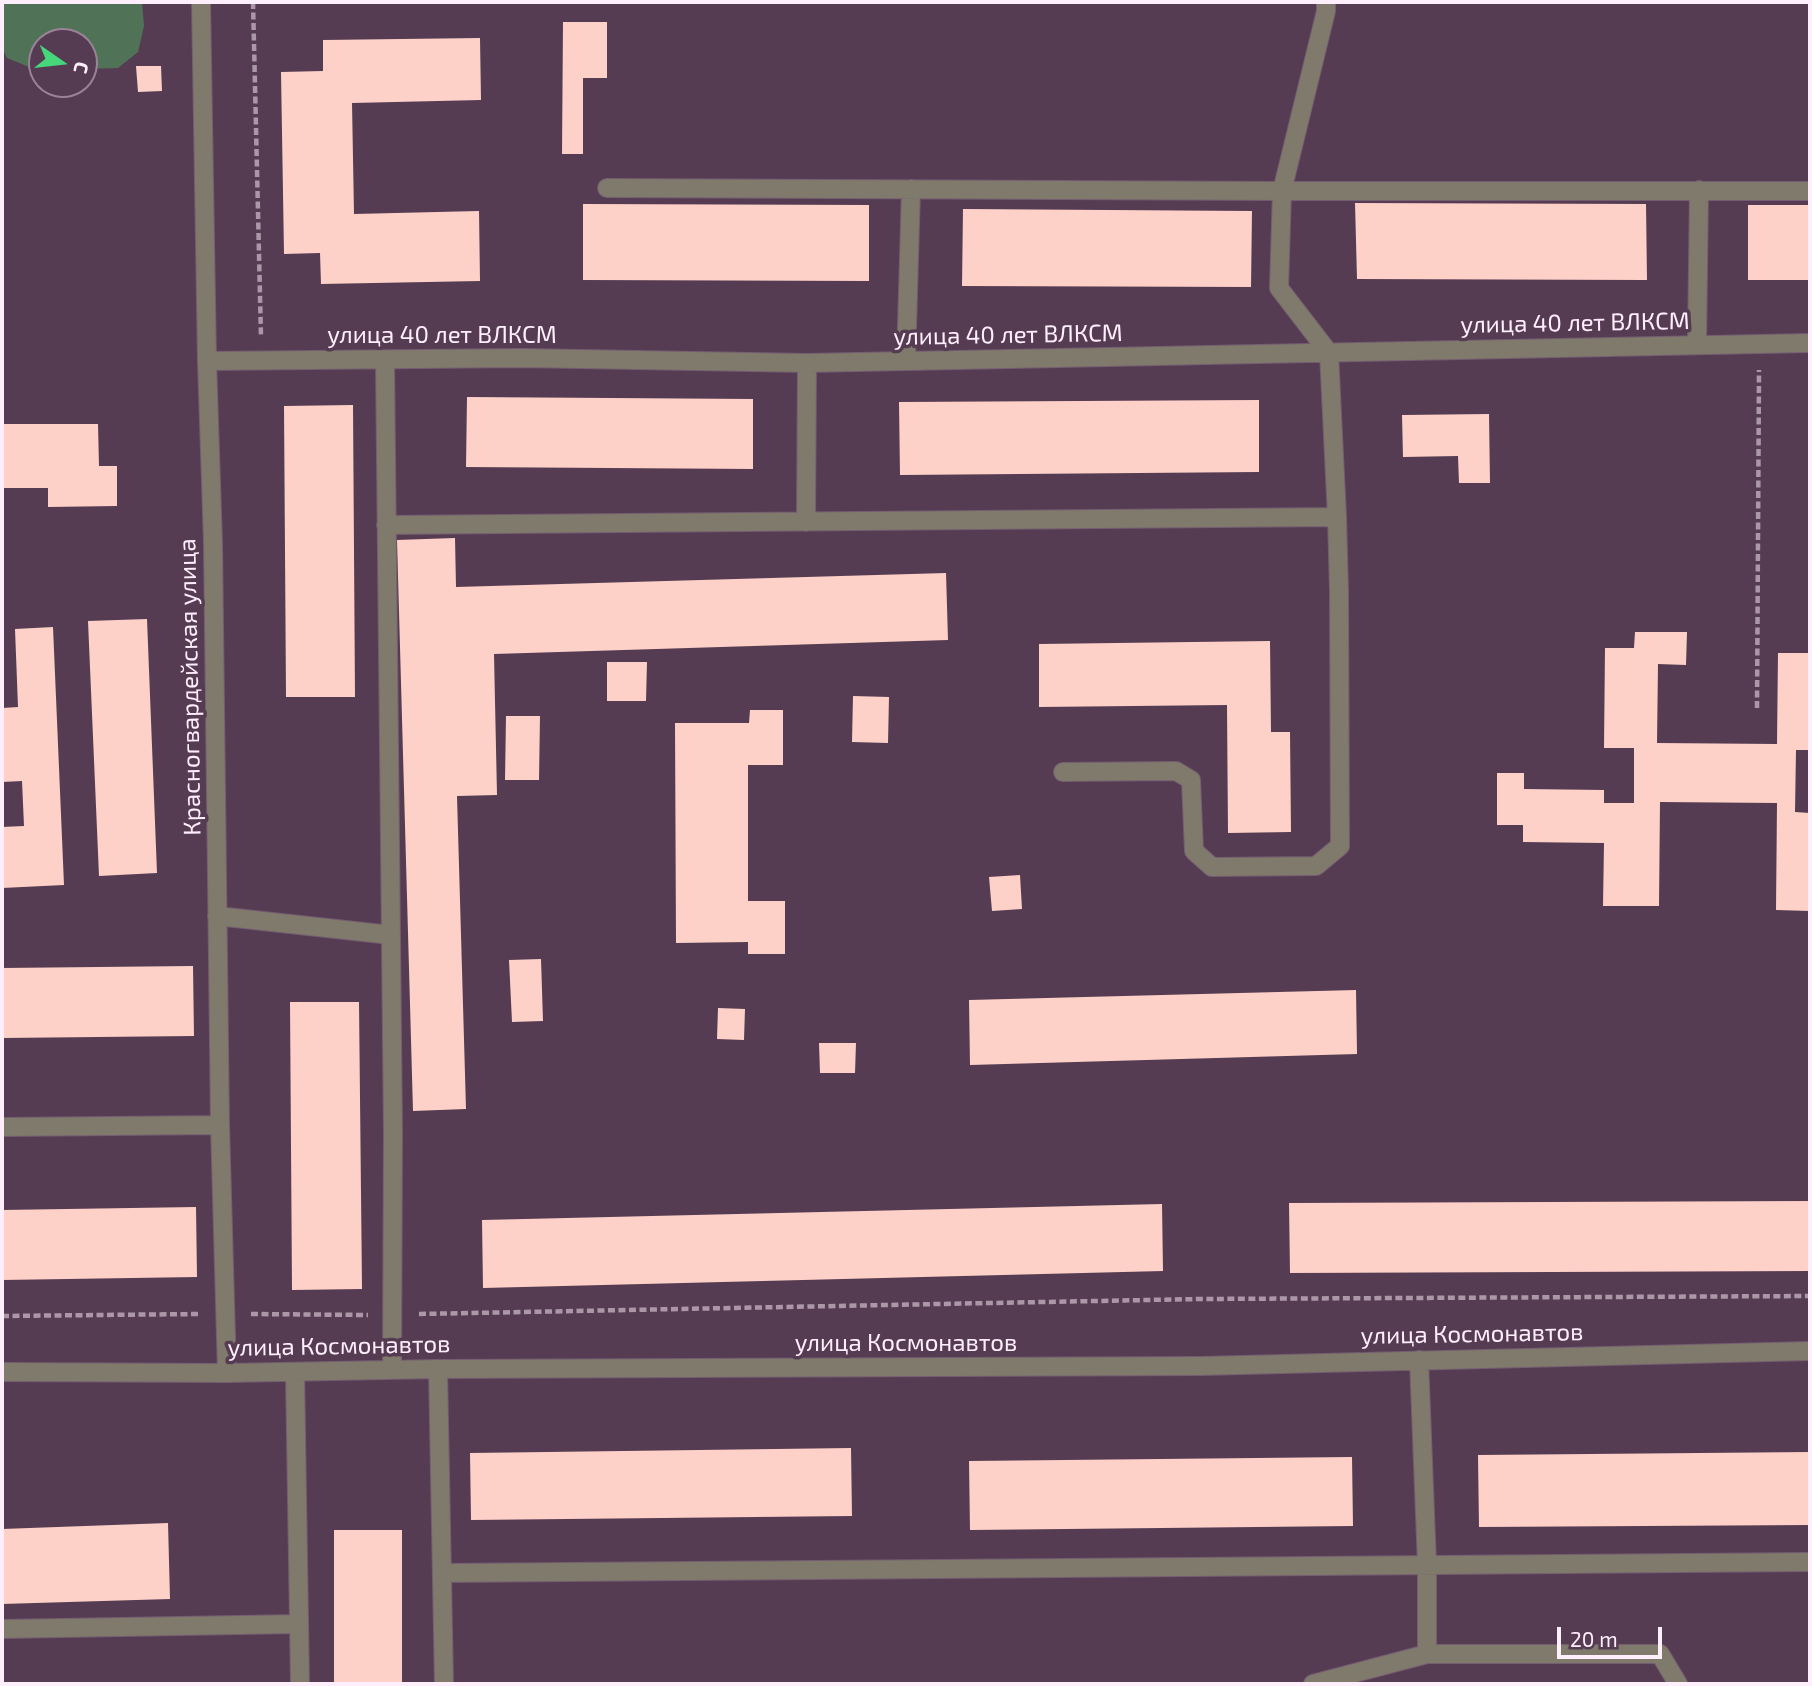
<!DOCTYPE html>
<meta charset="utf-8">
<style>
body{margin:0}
#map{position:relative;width:1812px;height:1686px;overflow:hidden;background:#563c53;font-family:"Exo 2",sans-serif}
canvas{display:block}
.frame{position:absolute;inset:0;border:4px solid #ffeefc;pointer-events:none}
.north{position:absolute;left:28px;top:28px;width:70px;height:70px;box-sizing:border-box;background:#563c53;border:2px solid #9a8397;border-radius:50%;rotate:104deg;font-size:19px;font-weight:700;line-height:28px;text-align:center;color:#ffeefc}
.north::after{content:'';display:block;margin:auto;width:24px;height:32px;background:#45d77a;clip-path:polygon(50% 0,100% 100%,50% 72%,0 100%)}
.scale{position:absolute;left:1557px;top:1627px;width:105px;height:32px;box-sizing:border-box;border:4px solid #ffeefc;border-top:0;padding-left:9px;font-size:21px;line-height:24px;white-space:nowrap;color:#ffeefc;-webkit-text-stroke:5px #563c53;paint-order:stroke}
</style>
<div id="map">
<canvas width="1812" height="1686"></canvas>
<div class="frame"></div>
<div class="north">С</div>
<div class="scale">20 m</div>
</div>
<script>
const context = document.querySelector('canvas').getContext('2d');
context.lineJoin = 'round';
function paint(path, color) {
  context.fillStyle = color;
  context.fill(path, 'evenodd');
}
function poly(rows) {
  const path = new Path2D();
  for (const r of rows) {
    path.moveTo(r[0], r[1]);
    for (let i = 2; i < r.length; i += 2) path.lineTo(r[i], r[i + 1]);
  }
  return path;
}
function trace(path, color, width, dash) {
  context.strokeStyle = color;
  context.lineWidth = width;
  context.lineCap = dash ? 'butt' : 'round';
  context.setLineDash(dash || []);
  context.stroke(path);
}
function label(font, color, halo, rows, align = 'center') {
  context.font = font + ' "Exo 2",sans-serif';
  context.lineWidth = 7;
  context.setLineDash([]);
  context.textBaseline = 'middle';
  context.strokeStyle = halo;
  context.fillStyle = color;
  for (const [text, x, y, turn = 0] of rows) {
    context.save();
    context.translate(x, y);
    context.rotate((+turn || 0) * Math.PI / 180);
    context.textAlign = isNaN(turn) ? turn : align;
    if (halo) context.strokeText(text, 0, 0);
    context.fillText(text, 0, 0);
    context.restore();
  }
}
paint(poly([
 [2,2,142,2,144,26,138,52,118,68,84,69,84,42,42,42,42,69,34,69,7,58,2,48]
]), '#507358');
paint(poly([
 [563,22,607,22,607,78,583,78,583,154,562,154],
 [480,38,481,100,352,103,354,214,479,211,480,281,321,284,320,253,284,254,281,72,323,71,323,40],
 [136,66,161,66,162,91,138,92],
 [1355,203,1646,204,1647,280,1357,279],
 [583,204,869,205,869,281,583,280],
 [1748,205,1810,205,1810,280,1748,280],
 [963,209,1252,211,1251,287,962,286],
 [467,397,753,399,753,469,466,467],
 [1259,400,1259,472,900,475,899,402],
 [353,405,355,697,286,697,284,406],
 [1489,414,1490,483,1459,483,1458,456,1403,457,1402,415],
 [2,424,98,424,99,466,117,466,117,506,48,507,48,488,2,488],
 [455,538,456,587,946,573,948,640,494,654,497,795,457,796,466,1109,413,1111,397,540],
 [147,619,157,873,99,876,88,621],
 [53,627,64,885,2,888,2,827,24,826,22,781,2,782,2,708,18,707,15,629],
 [1635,632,1687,632,1686,665,1658,664,1657,743,1777,744,1778,653,1808,653,1808,634,1810,634,1810,750,1796,750,1795,812,1810,813,1810,911,1776,910,1777,803,1660,802,1659,906,1603,906,1604,843,1523,842,1523,825,1497,825,1497,773,1524,773,1524,789,1604,790,1604,803,1634,803,1634,748,1604,748,1605,648,1634,648],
 [1270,641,1271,732,1290,732,1291,832,1228,833,1227,705,1039,707,1039,644],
 [607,662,647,662,646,701,607,701],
 [853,696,889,697,888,743,852,742],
 [750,710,783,710,783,765,748,765,748,901,785,901,785,954,748,954,748,942,676,943,675,723,749,723],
 [506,716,540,716,539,780,505,780],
 [1020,875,1022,909,992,911,989,877],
 [541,959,543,1021,512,1022,509,960],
 [193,966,194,1036,2,1038,2,968],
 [1356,990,1357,1054,970,1065,969,1000],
 [290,1002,359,1002,362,1289,292,1290],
 [718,1008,745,1009,744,1040,717,1039],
 [819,1043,856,1043,855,1073,820,1073],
 [1810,1201,1810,1271,1290,1273,1289,1203],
 [1162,1204,1163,1271,483,1288,482,1220],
 [196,1207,197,1277,2,1280,2,1210],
 [851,1448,852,1516,471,1520,470,1453],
 [1810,1452,1810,1525,1479,1527,1478,1455],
 [1352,1457,1353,1526,970,1530,969,1461],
 [168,1523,170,1599,2,1604,2,1529],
 [334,1530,402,1530,402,1684,334,1684]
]), '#fdd1c8');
const minor = poly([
 [201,2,207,361,213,543,220,1125,227,1373],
 [607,188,1282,191,1810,191],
 [1697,345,1699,190],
 [385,360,393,1133,392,1370],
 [207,361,522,358,807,363,1810,343],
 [906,361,911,189],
 [806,522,807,363],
 [386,525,1337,517,1329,353,1279,288,1282,191,1326,11,1326,2],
 [1063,772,1176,771,1191,780,1194,851,1212,867,1316,866,1340,846,1339,591,1337,517],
 [217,916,391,935],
 [2,1127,220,1125],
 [1419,1360,1427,1565,1427,1654,1660,1654,1678,1684],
 [438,1369,444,1684],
 [2,1372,227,1373,438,1369,1201,1366,1810,1351],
 [295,1372,300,1684],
 [442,1573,1810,1562],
 [2,1629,299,1624],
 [1313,1684,1427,1654]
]);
trace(minor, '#745c71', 20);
trace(poly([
 [253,2,261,337],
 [1757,708,1759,370],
 [251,1314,368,1315],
 [419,1314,1199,1299,1810,1296],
 [2,1316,200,1314]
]), '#ac97a9', 4.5, [7, 3.5]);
trace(minor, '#7f7a6b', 18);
label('24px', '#ffeefc', '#563c53', [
 ["улица 40 лет ВЛКСМ",1575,323,-1],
 ["улица 40 лет ВЛКСМ",442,335],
 ["улица 40 лет ВЛКСМ",1008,335,-1],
 ["Красногвардейская улица",190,687,-91],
 ["улица Космонавтов",1472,1334,-1],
 ["улица Космонавтов",906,1343],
 ["улица Космонавтов",339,1346,-1]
]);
</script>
